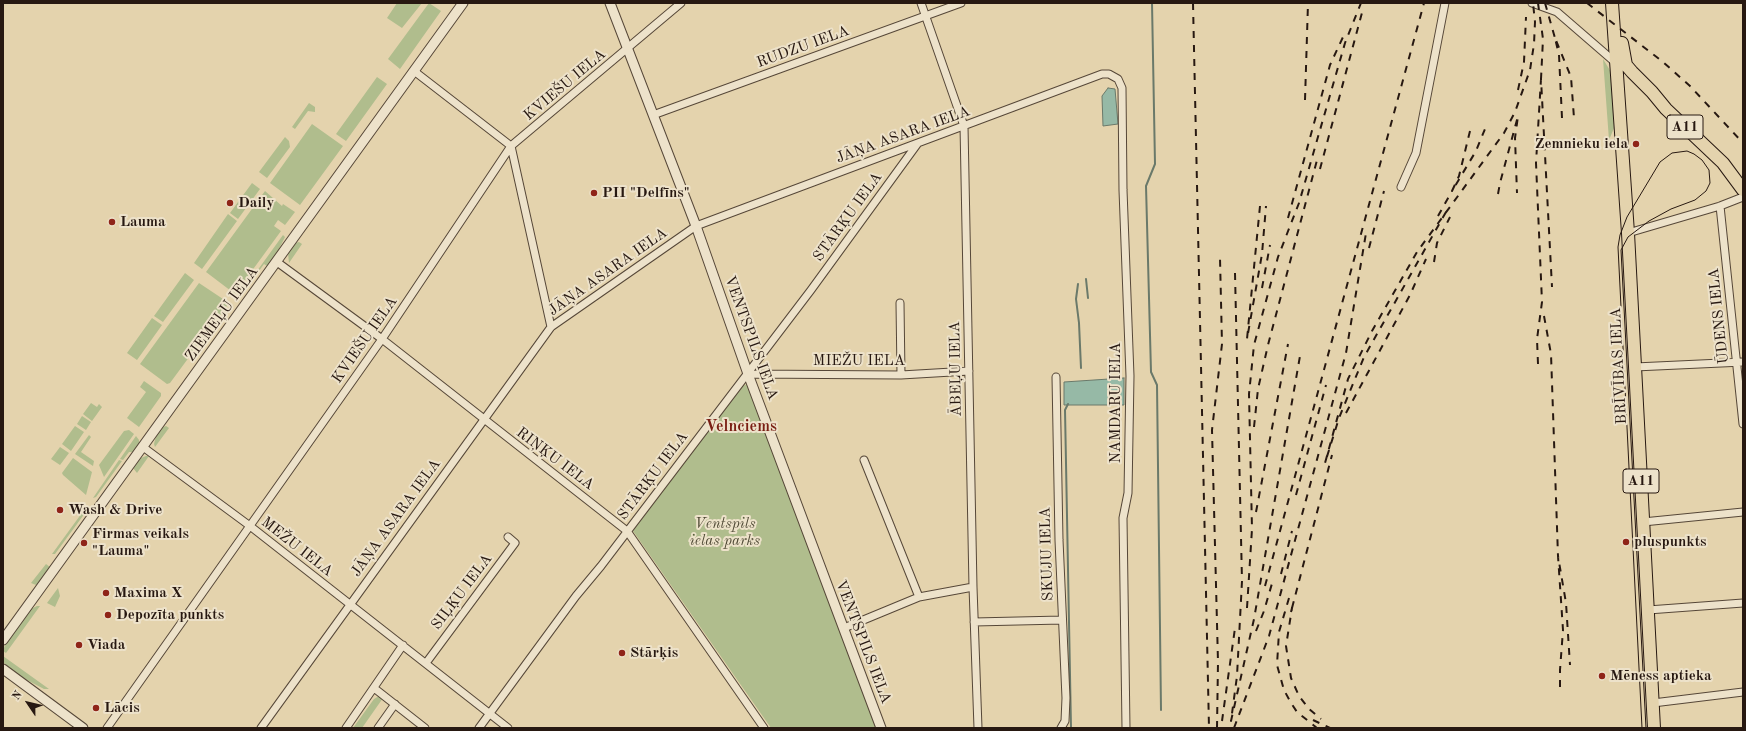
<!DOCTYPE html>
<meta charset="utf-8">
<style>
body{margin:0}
#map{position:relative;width:1746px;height:731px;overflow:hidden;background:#e4d3ad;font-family:"Old Standard TT",serif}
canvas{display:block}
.frame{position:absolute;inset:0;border:4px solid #271811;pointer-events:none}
.north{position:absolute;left:8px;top:683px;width:40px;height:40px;-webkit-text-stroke:3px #ede2ca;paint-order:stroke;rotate:305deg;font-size:11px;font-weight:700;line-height:16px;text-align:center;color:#271811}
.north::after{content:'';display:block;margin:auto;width:14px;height:18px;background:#271811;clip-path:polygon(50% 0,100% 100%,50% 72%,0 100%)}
</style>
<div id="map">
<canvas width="1746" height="731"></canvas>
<div class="frame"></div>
<div class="north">N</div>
</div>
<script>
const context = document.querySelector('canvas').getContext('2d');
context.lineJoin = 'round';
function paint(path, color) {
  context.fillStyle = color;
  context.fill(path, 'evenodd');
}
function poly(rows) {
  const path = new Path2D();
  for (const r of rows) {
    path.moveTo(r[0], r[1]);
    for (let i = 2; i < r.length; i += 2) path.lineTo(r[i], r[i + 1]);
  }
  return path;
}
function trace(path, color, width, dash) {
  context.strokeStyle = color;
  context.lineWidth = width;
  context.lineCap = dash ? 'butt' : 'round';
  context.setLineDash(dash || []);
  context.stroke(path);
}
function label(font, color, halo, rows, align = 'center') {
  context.font = font + ' "Old Standard TT",serif';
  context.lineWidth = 4;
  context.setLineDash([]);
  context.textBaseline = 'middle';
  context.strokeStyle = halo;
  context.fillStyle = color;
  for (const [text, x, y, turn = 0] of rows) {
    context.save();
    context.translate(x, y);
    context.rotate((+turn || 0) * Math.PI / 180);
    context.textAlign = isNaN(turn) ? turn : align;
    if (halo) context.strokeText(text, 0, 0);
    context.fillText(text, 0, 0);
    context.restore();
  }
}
paint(poly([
 [397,3,422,3,402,28,387,18],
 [429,3,441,11,400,69,388,59],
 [1603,59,1611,72,1614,128,1609,140],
 [377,77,387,84,346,141,336,134],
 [309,103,315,107,315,112,308,111,295,129,292,127],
 [312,124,343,146,300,205,270,183],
 [285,137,289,141,290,147,267,178,259,172],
 [252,183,260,189,238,219,230,213],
 [265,191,282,206,283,204,295,212,285,225,278,220,274,226,281,231,235,294,206,272],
 [228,214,237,221,202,269,194,263],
 [283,235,285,237,277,253,267,266,264,264,241,296,239,296],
 [299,242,302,244,289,263,288,253,295,243],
 [185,273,194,280,163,322,154,316],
 [199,283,229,303,170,383,167,384,140,364],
 [152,318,162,325,137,360,127,353],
 [144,381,161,393,161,396,139,427,127,418,146,392,140,387],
 [747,384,749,387,877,728,771,728,633,531,635,526,743,386],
 [91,403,97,407,99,404,102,407,92,421,83,414],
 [82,416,91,422,86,430,77,424],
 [75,426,84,432,71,451,62,444],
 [166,426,169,428,155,447,154,444,156,436,163,427],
 [129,430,134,434,104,477,99,465,124,431],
 [89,435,91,437,81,452,94,461,93,466,75,454],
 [136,436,139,440,139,445,133,452,129,452,123,460,120,459],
 [60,447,69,453,60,465,51,459],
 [146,456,149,456,137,473,133,468,141,458],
 [73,458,92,472,86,495,63,475,62,473],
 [119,460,122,461,96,497,93,498],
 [87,506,88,509,55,554,52,554],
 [46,564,50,567,38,583,36,585,31,583],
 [58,588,60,596,55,607,47,603],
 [37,606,40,606,6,653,3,651,5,645,31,609],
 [3,656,49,689,44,689,25,679,7,667,3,661],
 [379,696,383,698,362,728,353,728,374,699]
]), '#b0bd8d');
const water = poly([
 [1108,88,1115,89,1118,124,1103,126,1102,96,1108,88],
 [1124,378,1124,405,1064,405,1064,382,1124,378]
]);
paint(water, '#96b9a6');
trace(water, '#6a796a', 1);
trace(poly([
 [1152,3,1155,164,1146,186,1151,372,1157,385,1161,710],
 [1086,279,1088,298],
 [1078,284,1076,299,1079,323,1081,368],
 [1068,404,1065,410,1071,728]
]), '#6a796a', 2);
const minor = poly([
 [921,3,964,126,973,587,978,728],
 [1532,3,1557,12,1616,63],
 [414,71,511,146,551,327],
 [653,115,961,3],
 [1401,187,1416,153,1445,3],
 [1720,206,1743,424],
 [1628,233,1720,206,1743,197],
 [277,262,382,339,627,531,764,728],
 [900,303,901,375],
 [1635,367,1743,362],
 [748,374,901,375,969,371],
 [1056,377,1059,540,1066,698,1065,721,1061,728],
 [143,447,250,526,508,728],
 [864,460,919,597],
 [1643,522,1743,512],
 [1648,610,1743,603],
 [974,622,1062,620],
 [844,628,919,597,973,587],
 [426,663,515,543,508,537],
 [374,688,425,728],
 [1653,703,1743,692],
 [107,728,382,339,511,146,681,3],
 [261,728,551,327,696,226,1102,74,1109,74,1118,79,1122,88,1123,190,1130,376,1128,493,1123,518,1126,728],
 [346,728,403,645],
 [378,728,395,704],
 [479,728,576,596,601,566,811,290,918,143]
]);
const tertiary = poly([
 [610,3,696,226,748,374,881,728],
 [3,640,463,3],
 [3,669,83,728]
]);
const trunk = poly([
 [1612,3,1628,233,1654,728],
 [1622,43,1626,65,1632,72,1652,92,1666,109,1723,163,1743,190]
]);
trace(minor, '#564738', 9);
trace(tertiary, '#564738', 11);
trace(trunk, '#271811', 14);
trace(minor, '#ede2ca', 7);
trace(tertiary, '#ede2ca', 9);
trace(trunk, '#e4d3ad', 12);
trace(poly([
 [1642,728,1618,247,1620,235,1627,217,1660,162,1672,153,1687,151,1694,154,1702,160,1709,170,1710,183,1706,191,1695,200,1671,209,1649,221,1628,237,1621,250,1646,728]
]), '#271811', 1);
trace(poly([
 [1193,3,1209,728],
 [1538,3,1543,39,1541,79],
 [1545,3,1555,38],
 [1587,3,1663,62,1690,86,1743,143],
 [1518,90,1524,62,1526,17],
 [1305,100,1308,3],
 [1562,118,1559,55,1555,38,1571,77,1574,118],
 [1470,131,1459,176,1452,191,1476,151,1487,124],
 [1320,169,1363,9],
 [1498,194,1500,183,1518,116,1515,138,1517,193],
 [1260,206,1247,339,1262,254,1266,206],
 [1446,212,1364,357,1339,418,1325,463,1348,379,1372,331,1417,252,1504,133,1515,112,1530,70,1534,44,1535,22,1533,3],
 [1438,216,1452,191],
 [1288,218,1330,65,1343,37],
 [1369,248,1384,191],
 [1434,262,1437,243,1450,217],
 [1235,273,1242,581,1237,676,1231,721,1254,619,1300,356],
 [1262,288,1270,245],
 [1544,316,1551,354,1558,556],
 [1538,364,1537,339,1542,302,1536,163,1541,79,1552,287],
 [1346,413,1410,295,1426,259],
 [1254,427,1258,389,1268,345,1317,160],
 [1296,495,1326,385],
 [1256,512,1288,344],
 [1281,574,1292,531],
 [1265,586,1424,3],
 [1289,598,1279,632,1277,665,1284,690,1291,703,1297,712,1317,728],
 [1247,608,1252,529,1249,394,1254,345,1278,257,1299,203,1345,43,1361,3],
 [1292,608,1332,455],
 [1291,612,1292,608,1286,646,1291,678,1299,696,1309,709,1321,719],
 [1256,631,1264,611,1273,580],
 [1560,687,1560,670,1563,630,1558,556,1566,603,1570,665],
 [1313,720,1330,728],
 [1222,721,1235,628],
 [1217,728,1218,662,1212,430,1222,344,1220,258],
 [1234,728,1269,636,1346,353,1366,233]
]), '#271811', 2, [7, 7]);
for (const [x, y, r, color] of [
 [1636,144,4,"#8f2418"],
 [594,193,4,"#8f2418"],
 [230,203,4,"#8f2418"],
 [112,222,4,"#8f2418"],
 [60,510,4,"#8f2418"],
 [1626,542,4,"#8f2418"],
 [84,543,4,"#8f2418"],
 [106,593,4,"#8f2418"],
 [108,615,4,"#8f2418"],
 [79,645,4,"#8f2418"],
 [622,653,4,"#8f2418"],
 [1602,676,4,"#8f2418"],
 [96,708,4,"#8f2418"]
]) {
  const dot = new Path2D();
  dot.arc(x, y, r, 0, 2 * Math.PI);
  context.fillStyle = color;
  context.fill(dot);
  trace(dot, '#ede2ca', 1.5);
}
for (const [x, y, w] of [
 [1685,127,36],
 [1641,481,36]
]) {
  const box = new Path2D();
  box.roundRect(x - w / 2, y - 12, w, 24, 3);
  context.fillStyle = '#ede2ca';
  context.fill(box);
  trace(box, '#271811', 1);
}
label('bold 14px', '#271811', null, [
 ["A11",1685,127],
 ["A11",1641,481]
]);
label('15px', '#271811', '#ede2ca', [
 ["RUDZU IELA",803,47,-20],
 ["KVIEŠU IELA",565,85,-40],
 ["JĀŅA ASARA IELA",903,135,-20],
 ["STĀRĶU IELA",848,217,-54],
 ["JĀŅA ASARA IELA",608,272,-35],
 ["ZIEMEĻU IELA",222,314,-54],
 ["ŪDENS IELA",1719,316,-96],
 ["VENTSPILS IELA",751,338,70],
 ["KVIEŠU IELA",365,340,-55],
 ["MIEŽU IELA",859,361],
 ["BRĪVĪBAS IELA",1619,366,-93],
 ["ĀBEĻU IELA",956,369,-91],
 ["NAMDARU IELA",1116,403,-90],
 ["RIŅĶU IELA",555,459,37],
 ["STĀRĶU IELA",653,476,-53],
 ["JĀŅA ASARA IELA",396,518,-54],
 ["MEŽU IELA",297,547,38],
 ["SKUJU IELA",1047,554,-92],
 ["SIĻĶU IELA",462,592,-53],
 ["VENTSPILS IELA",863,642,69]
]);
label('bold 15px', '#271811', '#ede2ca', [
 ["Zemnieku iela",1628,144,"right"],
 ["PII \"Delfīns\"",602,193],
 ["Daily",238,203],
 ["Lauma",120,222],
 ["Wash & Drive",68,510],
 ["Firmas veikals",92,534],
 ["\"Lauma\"",92,551],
 ["pluspunkts",1634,542],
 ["Maxima X",114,593],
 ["Depozīta punkts",116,615],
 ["Viada",87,645],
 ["Stārķis",630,653],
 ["Mēness aptieka",1610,676],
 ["Lācis",104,708]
], 'left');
label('italic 15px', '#504a36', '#ede2ca', [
 ["Ventspils",725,524],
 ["ielas parks",725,541]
]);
label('bold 16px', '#7a1f14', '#ede2ca', [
 ["Velnciems",741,427]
]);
</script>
